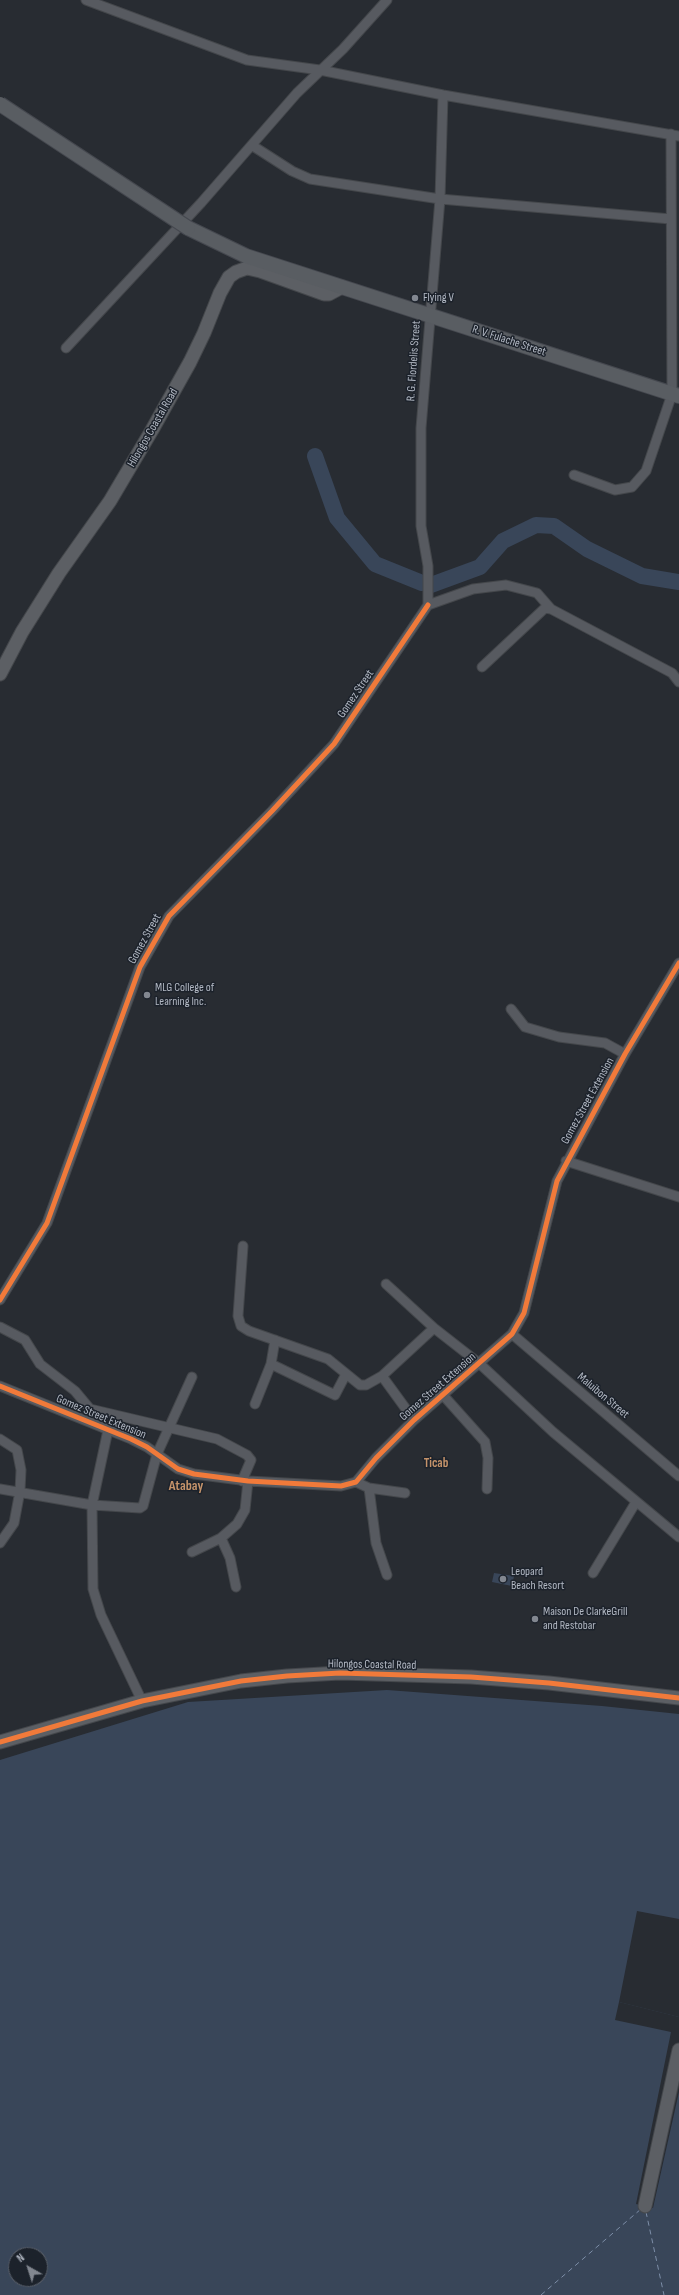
<!DOCTYPE html>
<style>
body{margin:0}
#map{position:relative;width:679px;height:2295px;overflow:hidden;background:#282c32;font-family:"Sofia Sans Condensed",sans-serif}
canvas{display:block}
.north{position:absolute;left:8px;top:2247px;width:40px;height:40px;box-sizing:border-box;background:#1c222b;border:1px solid #585e68;border-radius:50%;rotate:321deg;font-size:11px;font-weight:700;line-height:16px;text-align:center;color:#b2b8c3}
.north::after{content:'';display:block;margin:auto;width:14px;height:18px;background:#828790;clip-path:polygon(50% 0,100% 100%,50% 72%,0 100%)}
</style>
<div id="map">
<canvas width="679" height="2295"></canvas>
<div class="north">N</div>
</div>
<script>
const context = document.querySelector('canvas').getContext('2d');
context.lineJoin = 'round';
function paint(path, color) {
  context.fillStyle = color;
  context.fill(path, 'evenodd');
}
function poly(rows) {
  const path = new Path2D();
  for (const r of rows) {
    path.moveTo(r[0], r[1]);
    for (let i = 2; i < r.length; i += 2) path.lineTo(r[i], r[i + 1]);
  }
  return path;
}
function trace(path, color, width, dash) {
  context.strokeStyle = color;
  context.lineWidth = width;
  context.lineCap = dash ? 'butt' : 'round';
  context.setLineDash(dash || []);
  context.stroke(path);
}
function label(font, color, halo, rows, align = 'center') {
  context.font = font + ' "Sofia Sans Condensed",sans-serif';
  context.lineWidth = 3;
  context.setLineDash([]);
  context.textBaseline = 'middle';
  context.strokeStyle = halo;
  context.fillStyle = color;
  for (const [text, x, y, turn = 0] of rows) {
    context.save();
    context.translate(x, y);
    context.rotate((+turn || 0) * Math.PI / 180);
    context.textAlign = isNaN(turn) ? turn : align;
    if (halo) context.strokeText(text, 0, 0);
    context.fillText(text, 0, 0);
    context.restore();
  }
}
paint(poly([
 [494,1573,514,1576,512,1586,492,1582],
 [387,1690,602,1706,679,1714,679,1919,637,1911,619,2002,679,2017,679,2295,0,2295,0,1760,188,1702],
 [16,2255,40,2255,40,2279,16,2279]
]), '#394659');
paint(poly([
 [619,2002,679,2017,679,2092,653,2208,636,2204,671,2032,615,2020]
]), '#282c32');
trace(poly([
 [315,456,337,518,375,564,422,583],
 [431,585,480,567,503,541,536,525,554,526,587,549,642,576,679,582]
]), '#394659', 16);
trace(poly([
 [646,2212,664,2295],
 [541,2295,641,2209]
]), '#7d8ea8', 1, [5, 4]);
const street = poly([
 [86,0,247,60,320,70,443,95,679,136],
 [253,146,292,171,310,179,440,199,671,219],
 [66,348,201,203,297,93,343,49,387,0],
 [574,475,615,490,632,487,646,471,672,394,671,134],
 [428,605,428,566,421,526,421,428,440,199,443,95],
 [428,605,473,589,506,585,537,593,551,609],
 [482,667,545,608,551,609,672,673,679,682],
 [511,1009,525,1027,559,1037,605,1043,625,1054],
 [566,1161,679,1197],
 [243,1246,238,1316,241,1326,249,1331,328,1359,360,1385,366,1385,382,1376,434,1328],
 [386,1284,434,1328,480,1364,553,1432,679,1537],
 [0,1300,47,1223,140,967,169,916,272,811,334,744,428,605],
 [0,1327,25,1340,40,1364,75,1391,90,1409,217,1439,247,1455,251,1460,242,1481],
 [512,1334,679,1476],
 [275,1340,271,1364,335,1395,346,1374],
 [382,1376,414,1420],
 [0,1386,131,1439,147,1447,178,1469,194,1474,248,1481,341,1486,356,1482,376,1458,414,1420,512,1334,524,1313,557,1181,625,1054,679,963],
 [443,1395,485,1442,488,1458,487,1489],
 [255,1404,271,1364],
 [0,1439,17,1450,21,1470,20,1491,14,1523,0,1543],
 [356,1482,369,1488,376,1543,387,1575],
 [369,1488,405,1493],
 [0,1489,92,1505,108,1430],
 [221,1538,230,1558,236,1587],
 [192,1552,221,1538,237,1524,245,1510,248,1481],
 [593,1573,636,1502],
 [142,1701,101,1615,93,1589,92,1505,140,1508,143,1506,157,1454,192,1377]
]);
const secondary = poly([
 [0,674,22,632,59,573,110,501,152,430,190,362,204,333,220,293,229,277,236,272,247,268,260,271,324,294,329,294,342,287],
 [0,1742,142,1701,241,1681,287,1676,340,1673,471,1677,549,1683,679,1698],
 [645,2206,679,2050]
]);
const primary = poly([
 [188,228,246,256,679,396]
]);
trace(street, '#44474b', 11);
trace(secondary, '#44474b', 15);
trace(primary, '#45484f', 16);
trace(street, '#575a60', 9);
trace(secondary, '#5c5f64', 13);
trace(primary, '#595d62', 14);
const primaryBridge = poly([
 [0,104,188,228]
]);
trace(primaryBridge, '#45484f', 16, []);
trace(primaryBridge, '#595d62', 14);
trace(poly([
 [0,1300,47,1223,140,967,169,916,272,811,334,744,428,605],
 [0,1386,131,1439,147,1447,178,1469,194,1474,248,1481,341,1486,356,1482,376,1458,414,1420,512,1334,524,1313,557,1181,625,1054,679,963],
 [0,1742,142,1701,241,1681,287,1676,340,1673,471,1677,549,1683,679,1698]
]), '#f17a3a', 5);
for (const [x, y, r, color] of [
 [415,298,4,"#828790"],
 [147,995,4,"#828790"],
 [503,1579,4,"#828790"],
 [535,1619,4,"#828790"]
]) {
  const dot = new Path2D();
  dot.arc(x, y, r, 0, 2 * Math.PI);
  context.fillStyle = color;
  context.fill(dot);
  trace(dot, '#1c222b', 1.5);
}
label('12px', '#b2b8c3', '#1c222b', [
 ["Flying V",423,298],
 ["MLG College of",155,988],
 ["Learning Inc.",155,1002],
 ["Leopard",511,1572],
 ["Beach Resort",511,1586],
 ["Maison De ClarkeGrill",543,1612],
 ["and Restobar",543,1626]
], 'left');
label('12px', '#b2b8c3', '#1c222b', [
 ["R. V. Fulache Street",509,341,18],
 ["R. G. Flordelis Street",414,361,-86],
 ["Hilongos Coastal Road",153,428,-60],
 ["Gomez Street",356,694,-56],
 ["Gomez Street",145,939,-61],
 ["Gomez Street Extension",588,1101,-61],
 ["Gomez Street Extension",438,1387,-41],
 ["Maluibon Street",603,1396,40],
 ["Gomez Street Extension",101,1417,23],
 ["Hilongos Coastal Road",372,1665,1]
]);
label('bold 13px', '#c5936a', '#1c222b', [
 ["Ticab",436,1464]
]);
label('bold 14px', '#c5936a', '#1c222b', [
 ["Atabay",186,1486]
]);
</script>
